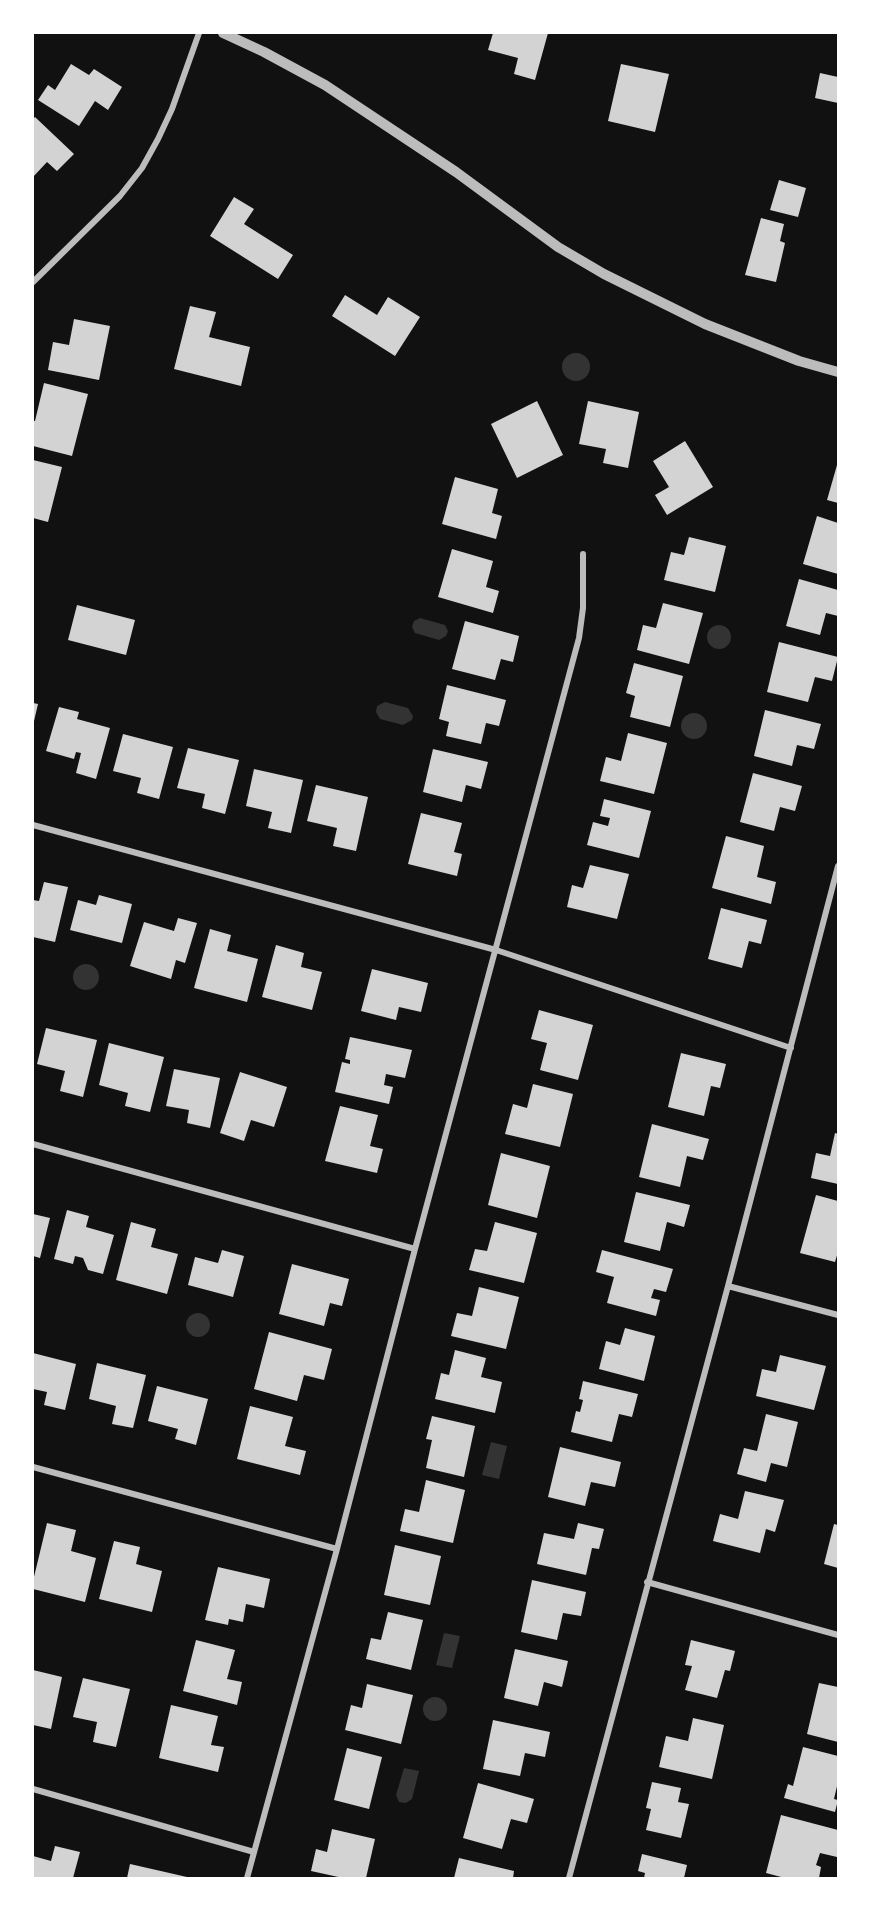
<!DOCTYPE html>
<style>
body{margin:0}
#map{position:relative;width:871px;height:1911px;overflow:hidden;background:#111;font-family:"Fira Sans",sans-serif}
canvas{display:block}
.frame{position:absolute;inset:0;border:34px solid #fff;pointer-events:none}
</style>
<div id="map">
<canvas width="871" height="1911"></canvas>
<div class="frame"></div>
</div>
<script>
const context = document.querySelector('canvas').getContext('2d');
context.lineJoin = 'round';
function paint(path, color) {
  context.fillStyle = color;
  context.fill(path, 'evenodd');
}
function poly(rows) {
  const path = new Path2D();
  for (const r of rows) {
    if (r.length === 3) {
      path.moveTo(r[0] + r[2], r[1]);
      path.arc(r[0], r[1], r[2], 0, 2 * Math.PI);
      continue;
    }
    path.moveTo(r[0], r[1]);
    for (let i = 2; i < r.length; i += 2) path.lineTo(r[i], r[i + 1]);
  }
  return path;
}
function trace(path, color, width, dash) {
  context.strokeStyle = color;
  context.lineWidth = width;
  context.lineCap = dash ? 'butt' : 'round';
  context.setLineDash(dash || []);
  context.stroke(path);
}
paint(poly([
 [576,367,14],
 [420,618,445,625,448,631,446,636,439,640,415,633,412,627,414,621],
 [719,637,12],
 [385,702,408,708,413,716,412,720,403,725,380,719,376,712,377,706],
 [694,726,13],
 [86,977,13],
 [198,1325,12],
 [491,1442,507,1446,499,1479,482,1475],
 [444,1633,460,1636,452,1668,436,1665],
 [435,1709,12],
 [404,1768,419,1771,412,1799,406,1803,399,1802,396,1795]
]), '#333');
paint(poly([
 [493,33,548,33,535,80,514,74,518,58,488,50],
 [71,64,89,75,94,69,122,87,108,110,95,101,79,126,38,100,48,85,55,90],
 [621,64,669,74,655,132,608,121],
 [820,73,838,77,838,103,815,98],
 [35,117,74,154,57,171,47,162,33,177,33,119],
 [779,180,806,188,798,217,770,210],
 [234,197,254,209,244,224,293,255,278,279,210,236],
 [761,218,784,224,780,241,785,243,776,282,745,275],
 [345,295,377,315,388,297,420,317,395,356,332,316],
 [190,306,216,312,209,337,250,347,241,386,174,369],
 [74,319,110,326,99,380,48,370,53,342,69,345],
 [44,383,88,394,72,456,33,446,33,421,35,421],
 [537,401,563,455,517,478,491,424],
 [588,401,639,412,628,468,603,463,606,449,579,444],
 [685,441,713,487,667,515,655,495,669,487,653,461],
 [33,460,62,467,48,522,33,518],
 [837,465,838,465,838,503,827,500],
 [455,477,498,489,492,513,502,516,496,539,442,524],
 [817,516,838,523,838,574,803,564],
 [689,537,726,546,715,592,664,580,671,552,684,555],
 [452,549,493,561,486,587,499,591,493,613,438,597],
 [799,579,838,590,838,616,826,613,820,635,786,626],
 [663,603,703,613,689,664,637,650,643,625,656,628],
 [77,605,135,620,126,655,68,640],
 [465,621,519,636,513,662,501,659,495,680,452,669],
 [779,642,838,657,832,681,815,677,808,702,767,692],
 [634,663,683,676,670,727,630,717,635,696,626,693],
 [447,685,506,700,499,726,486,723,481,744,446,736,449,722,439,719],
 [33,703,38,704,34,721,33,721],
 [59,707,79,712,77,719,110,728,96,779,76,773,81,753,76,752,74,759,46,751],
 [765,710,821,724,814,749,797,745,792,766,754,756],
 [628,733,667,743,654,794,600,781,606,757,621,761],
 [123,734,173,747,159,799,137,793,141,778,113,771],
 [188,748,239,760,225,814,202,808,205,794,177,788],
 [433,749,488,762,481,789,466,785,462,802,423,792],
 [254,769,303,780,291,833,268,828,272,812,246,806],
 [753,773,802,786,795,811,780,807,774,831,740,822],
 [316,785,368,797,356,851,333,846,337,828,307,821],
 [604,799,651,811,639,858,587,845,593,822,608,826,610,818,600,816],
 [421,813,462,823,454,852,462,854,457,876,408,864],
 [726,836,764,846,757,877,776,882,771,904,712,888],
 [590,865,629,874,617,919,567,907,572,885,583,888],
 [44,882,68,887,55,942,33,937,33,900,39,901],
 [99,895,132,904,122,943,70,930,78,900,96,905],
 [721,908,767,920,761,944,749,941,742,968,708,959],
 [178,918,197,923,185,963,176,960,171,979,130,966,144,922,174,931],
 [210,929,231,935,227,951,258,959,247,1002,194,988],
 [276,945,304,953,301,967,322,972,312,1010,262,997],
 [372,969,428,983,421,1012,399,1007,396,1020,361,1011],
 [539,1010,593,1025,578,1080,540,1070,547,1043,531,1039],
 [46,1028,97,1040,83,1097,60,1091,65,1071,37,1064],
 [350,1037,412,1050,405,1078,386,1074,384,1085,393,1087,389,1104,335,1092,342,1062,350,1064,350,1060,345,1059],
 [109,1043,164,1057,150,1112,125,1106,128,1093,99,1085],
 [681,1053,726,1064,720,1088,711,1086,704,1116,668,1107],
 [174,1069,220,1078,210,1128,187,1123,189,1110,166,1106],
 [240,1072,287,1087,274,1127,251,1120,244,1141,220,1133],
 [533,1084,573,1094,560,1147,505,1134,513,1104,527,1108],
 [340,1106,378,1115,370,1146,383,1149,377,1173,325,1161],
 [652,1124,709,1139,703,1160,687,1156,680,1187,639,1177],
 [835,1133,838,1134,838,1184,811,1178,816,1153,830,1156],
 [501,1153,550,1166,537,1218,488,1205],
 [636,1192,690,1205,684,1227,667,1222,660,1251,624,1242],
 [816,1195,838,1201,838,1252,835,1262,800,1253],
 [67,1210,89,1216,86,1227,114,1235,103,1274,88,1270,83,1258,75,1256,73,1264,54,1259],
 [33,1214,50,1218,40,1258,33,1256],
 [131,1222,156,1229,151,1247,178,1254,167,1294,116,1280],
 [495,1222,537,1233,524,1283,469,1270,475,1249,487,1251],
 [222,1250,244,1256,233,1297,188,1285,195,1257,218,1263],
 [602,1250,673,1269,666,1292,654,1289,651,1298,660,1300,656,1316,607,1303,614,1277,596,1272],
 [292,1264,349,1279,342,1306,330,1303,324,1326,279,1314],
 [479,1287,519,1297,506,1349,451,1336,457,1313,472,1316],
 [625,1328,655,1336,644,1381,599,1369,606,1341,620,1345],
 [269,1332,332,1349,324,1380,304,1375,297,1401,254,1389],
 [455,1350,486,1358,481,1377,502,1382,495,1413,435,1399,441,1373,449,1375],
 [33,1353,76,1364,65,1410,44,1405,47,1392,33,1389],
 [780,1355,826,1366,814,1410,756,1396,762,1369,776,1372],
 [97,1363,146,1375,133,1428,112,1424,116,1406,89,1399],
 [583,1381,638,1394,632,1417,619,1414,612,1442,571,1432,576,1411,580,1412,583,1400,579,1399],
 [157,1386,208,1399,196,1445,175,1439,178,1429,148,1421],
 [250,1406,293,1417,285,1446,306,1451,300,1475,237,1459],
 [766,1414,798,1422,787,1467,771,1463,766,1482,737,1474,744,1448,757,1451],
 [432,1416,475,1426,464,1477,426,1468,432,1440,426,1439],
 [560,1447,621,1462,615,1487,591,1482,585,1506,548,1497],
 [426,1480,465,1490,453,1543,400,1531,405,1509,419,1512],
 [745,1491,784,1500,775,1532,766,1529,760,1553,713,1541,720,1514,738,1519],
 [47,1523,76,1530,71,1551,96,1558,85,1602,33,1589,33,1581],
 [578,1523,604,1529,599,1549,592,1548,586,1575,537,1564,544,1533,574,1539],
 [834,1524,838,1525,838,1568,824,1564],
 [114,1541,140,1547,136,1564,162,1571,152,1612,99,1599],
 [395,1545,441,1556,430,1605,384,1595],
 [218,1567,270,1579,264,1608,246,1604,243,1622,229,1619,228,1625,205,1620],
 [532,1580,586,1592,581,1616,563,1613,557,1640,521,1632],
 [388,1612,423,1620,411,1670,366,1659,371,1638,381,1640],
 [196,1640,235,1650,227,1679,242,1682,237,1705,183,1691],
 [691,1640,735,1651,730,1671,725,1670,717,1698,685,1690,692,1666,685,1665],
 [515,1649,568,1661,562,1687,544,1682,538,1706,504,1698],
 [33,1670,62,1677,51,1729,33,1725],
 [83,1678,130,1689,116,1747,93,1742,97,1722,73,1717],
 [819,1683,838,1687,838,1742,807,1734],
 [367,1684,413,1695,401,1744,345,1730,351,1705,362,1708],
 [171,1705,218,1716,211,1745,224,1747,218,1772,159,1758],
 [693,1718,724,1725,712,1779,659,1767,666,1736,688,1741],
 [493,1720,550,1732,545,1757,525,1753,520,1776,483,1769],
 [803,1747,838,1756,838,1782,834,1799,838,1800,835,1812,784,1798,788,1784,793,1786],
 [347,1748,382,1757,369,1809,334,1800],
 [652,1782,681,1788,678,1802,689,1804,681,1838,646,1830,651,1809,646,1808],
 [478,1783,534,1799,527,1823,511,1819,502,1849,463,1838],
 [781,1815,838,1830,837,1857,820,1853,816,1865,821,1867,819,1878,785,1878,766,1873],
 [332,1829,375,1839,366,1878,343,1878,311,1871,316,1849,327,1852],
 [55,1846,80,1852,73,1878,33,1878,33,1856,51,1861],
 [642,1854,687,1865,684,1878,644,1878,645,1873,638,1871],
 [459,1858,514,1871,513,1878,454,1878],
 [130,1864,187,1877,187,1878,127,1878]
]), '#d3d3d3');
trace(poly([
 [33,282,120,196,142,168,158,139,172,109,199,33],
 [33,825,496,950,791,1048],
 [33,1144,415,1249],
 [728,1286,838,1315],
 [33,1467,337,1549],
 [647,1582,838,1635],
 [33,1789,254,1852],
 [247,1878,337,1549,415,1249,579,638,583,608,583,554],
 [569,1878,728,1286,838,866]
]), '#bcbcbc', 6);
trace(poly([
 [223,33,264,52,325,85,456,172,558,247,604,274,705,324,799,361,838,372]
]), '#bcbcbc', 10);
</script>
